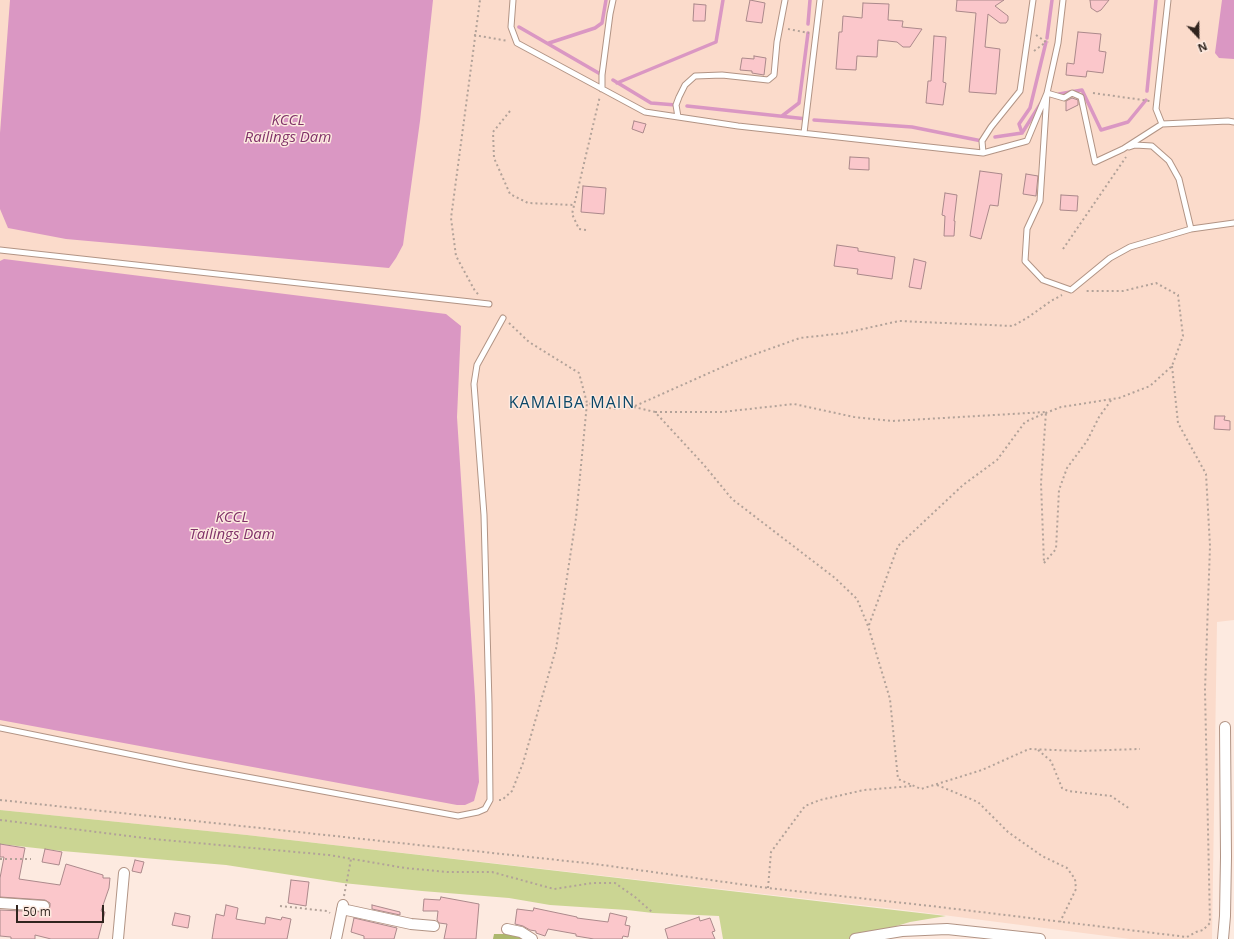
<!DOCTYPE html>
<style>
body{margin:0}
#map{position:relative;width:1234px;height:939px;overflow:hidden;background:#fdeae0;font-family:"Open Sans",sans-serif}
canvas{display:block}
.north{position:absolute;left:1178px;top:16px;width:40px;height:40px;-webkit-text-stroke:3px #fdeae0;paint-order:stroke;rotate:158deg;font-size:11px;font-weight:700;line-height:16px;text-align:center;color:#30241e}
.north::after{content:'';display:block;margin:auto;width:14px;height:18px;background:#30241e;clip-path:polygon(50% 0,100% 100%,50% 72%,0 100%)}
.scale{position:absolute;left:16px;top:905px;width:88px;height:18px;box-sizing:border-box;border:2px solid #30241e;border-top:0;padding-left:5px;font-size:12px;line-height:14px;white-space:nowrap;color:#30241e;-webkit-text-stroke:3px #fdeae0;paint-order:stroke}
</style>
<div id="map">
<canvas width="1234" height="939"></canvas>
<div class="north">N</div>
<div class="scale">50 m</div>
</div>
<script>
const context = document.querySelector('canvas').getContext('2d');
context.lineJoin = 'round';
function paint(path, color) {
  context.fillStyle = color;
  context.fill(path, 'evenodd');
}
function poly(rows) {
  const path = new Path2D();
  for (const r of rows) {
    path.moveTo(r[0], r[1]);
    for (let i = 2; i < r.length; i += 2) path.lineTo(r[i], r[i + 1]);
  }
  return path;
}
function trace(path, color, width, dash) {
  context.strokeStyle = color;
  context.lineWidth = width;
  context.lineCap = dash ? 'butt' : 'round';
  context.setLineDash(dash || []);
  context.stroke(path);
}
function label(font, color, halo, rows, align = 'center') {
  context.font = font + ' "Open Sans",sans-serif';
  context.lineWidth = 3;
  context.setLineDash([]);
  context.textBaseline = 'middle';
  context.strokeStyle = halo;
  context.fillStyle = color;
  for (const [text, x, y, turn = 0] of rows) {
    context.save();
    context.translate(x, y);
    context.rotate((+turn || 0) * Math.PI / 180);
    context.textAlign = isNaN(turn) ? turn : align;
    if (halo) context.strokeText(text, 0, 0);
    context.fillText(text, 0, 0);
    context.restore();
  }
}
paint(poly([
 [0,0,1234,0,1234,620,1217,622,1212,939,1130,939,904,910,360,848,247,835,0,810]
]), '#fbdbcb');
paint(poly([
 [0,810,247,835,946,916,910,922,852,939,723,939,719,916,653,913,627,910,550,905,509,898,422,891,343,883,226,865,62,851,0,844]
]), '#cbd593');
paint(poly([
 [494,934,516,934,525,939,493,939]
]), '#adb76d');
paint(poly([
 [10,0,433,0,420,121,403,245,396,258,389,268,66,239,8,228,0,209,0,133],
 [1222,0,1234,0,1234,59,1219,58,1215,53],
 [4,259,446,314,461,326,457,417,475,697,479,782,474,801,465,805,457,805,0,720,0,261]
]), '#da97c3');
trace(poly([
 [808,24,810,0],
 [519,27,602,75],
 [1047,38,1052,0],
 [549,43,595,28,602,23,606,0],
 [613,80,651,103,676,105],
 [617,83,716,42,723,0],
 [1147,91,1156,0],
 [1059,94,1082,90,1101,130,1128,122,1146,100],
 [687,106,807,119],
 [782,116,799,103,808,33],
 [814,120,912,127,982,141],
 [1022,133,1019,124,1030,108,1046,42],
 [995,137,1022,133,1041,103]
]), '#da97c3', 3.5);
const building = poly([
 [750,0,765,3,762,23,746,21,750,0],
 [957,0,1004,0,995,6,1008,16,1008,20,1006,23,1000,23,988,14,985,47,1000,49,996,94,969,92,976,13,956,11,957,0],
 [1090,0,1109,0,1101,10,1097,12,1091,8,1090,0],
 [863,3,889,4,888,20,903,21,902,27,922,29,910,47,903,47,897,42,878,40,877,57,857,56,856,70,836,69,839,32,842,32,843,16,862,18,863,3],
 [694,4,706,5,705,21,693,21,694,4],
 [1078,32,1101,34,1099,51,1106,52,1103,73,1087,71,1086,77,1066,75,1067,63,1074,64,1078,32],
 [934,36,946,37,943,82,946,83,943,105,926,103,928,81,931,81,934,36],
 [754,56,766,58,764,75,752,73,752,71,740,70,742,58,754,59,754,56],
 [1072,98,1078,100,1078,105,1066,111,1066,101,1072,98],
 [634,121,646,124,643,133,632,129,634,121],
 [850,157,869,158,869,170,849,169,850,157],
 [980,171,1002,174,998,206,990,205,981,239,970,236,980,171],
 [1026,174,1038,176,1036,196,1023,194,1026,174],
 [583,186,606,188,604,214,581,212,583,186],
 [945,193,957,195,954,221,955,221,954,236,944,236,945,216,942,215,945,193],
 [1061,195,1078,196,1077,211,1060,210,1061,195],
 [837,245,858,248,858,251,895,257,892,279,857,274,858,269,834,266,837,245],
 [914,259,926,262,921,289,909,287,914,259],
 [1215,416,1225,416,1224,420,1230,421,1230,430,1214,429,1215,416],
 [0,844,25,848,19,879,60,885,66,864,103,875,103,878,110,878,109,888,101,911,105,912,98,939,51,939,35,935,35,939,11,939,11,937,0,936,0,910,44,912,49,910,50,906,50,903,45,900,0,897,0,878,4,857,0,857,0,844],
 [45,849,62,852,59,865,42,862,45,849],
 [135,860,144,862,141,873,132,871,135,860],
 [291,880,309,882,306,906,288,903,291,880],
 [441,897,479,904,476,939,444,939,447,924,439,923,437,920,438,911,423,911,424,899,440,900,441,897],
 [226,905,238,908,236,919,265,924,266,917,281,920,282,917,291,919,287,939,212,939,216,914,224,916,226,905],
 [372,905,400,912,400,915,372,909,372,905],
 [534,908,577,917,577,918,608,922,610,913,627,917,625,925,630,926,628,937,623,936,622,939,594,939,576,936,576,934,548,929,545,936,536,933,536,931,530,930,523,926,515,924,517,909,533,911,534,908],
 [175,913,190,916,188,928,172,925,175,913],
 [699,917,700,921,710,918,715,931,712,932,715,939,668,939,665,929,699,917],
 [354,918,397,928,394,939,364,939,364,936,351,932,354,918]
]);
paint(building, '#fbc7cb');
trace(building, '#ab898b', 1);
const service = poly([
 [513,0,511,27,517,43,645,112,738,126,983,153,1027,141,1047,93,1064,98,1072,93,1081,97,1095,162,1123,149,1162,124],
 [1063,0,1058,43,1047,93,1040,201,1027,229,1025,261,1043,280,1071,290,1110,258,1130,247,1191,229,1234,223],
 [1168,0,1156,109,1162,124,1228,121,1234,122],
 [602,89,602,75,610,14,613,0],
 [678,117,676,105,679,97,685,85,695,76,722,75,768,80,774,75,777,42,785,0],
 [804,133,820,0],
 [1129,147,1135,145,1152,146,1169,161,1179,179,1191,229],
 [983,153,982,141,991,127,1020,91,1033,0],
 [0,250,489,304],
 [0,728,187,766,458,816,478,812,485,809,490,800,489,704,484,515,474,384,477,365,503,318]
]);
const minor = poly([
 [0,903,44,906],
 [342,909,411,924,434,926],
 [507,929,521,932,532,939],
 [118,939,124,873],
 [336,939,343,905],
 [855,939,902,931,947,929,1040,939],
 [1223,939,1225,916,1226,857,1225,727]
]);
trace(service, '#b29485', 7);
trace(minor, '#b29485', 12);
trace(poly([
 [788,29,809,33],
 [474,35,508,41],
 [1036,35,1046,42,1049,42],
 [1034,51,1046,42],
 [1093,93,1150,101],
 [510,111,493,132,494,158,510,194,528,203,574,205],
 [586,230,579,229,572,214,600,96],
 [1063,249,1126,157],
 [478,294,475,291,456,256,451,218,480,0],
 [509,323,529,342,579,373,587,403,614,409,634,407,655,412,704,465,732,499,835,578,857,599,868,626,890,699,898,779,921,789,982,770,1029,749,1080,751,1140,749],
 [635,406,736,361,800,338,845,333,899,321,1013,326,1027,318,1051,301,1062,295],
 [655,412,722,412,794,404,854,417,892,421,1046,412,1041,483,1044,563],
 [1044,563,1056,549,1059,490,1067,468,1087,441,1099,417,1112,399],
 [869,625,898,546,963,485,997,460,1025,422,1043,414,1061,407,1119,398,1150,386,1172,366,1183,336,1178,295,1156,283,1123,291,1084,291],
 [1038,750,1051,761,1062,788,1068,791,1111,796,1130,809],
 [937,785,978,802,1008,832,1042,856,1067,868,1075,879,1076,889,1060,922],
 [0,800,595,864,768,888,931,906,1187,937,1196,932,1203,930,1210,923,1205,690,1210,546,1206,474,1178,423,1172,366],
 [499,800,502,800,512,791,523,763,556,649,576,518,587,403],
 [0,820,153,839,329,855,405,868,447,872,492,872,554,889,593,883,615,883,635,897,652,912],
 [0,859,31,859],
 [768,888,771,852,805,806,820,800,864,790,912,786],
 [344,896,351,859],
 [280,906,327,911,330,913]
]), '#b2a299', 2, [2, 3]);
trace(service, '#fff', 5);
trace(minor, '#fff', 10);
label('italic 15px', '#803269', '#fdeae0', [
 ["KCCL",288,121],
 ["Railings Dam",288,138],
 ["KCCL",232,518],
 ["Tailings Dam",232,535]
]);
context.letterSpacing = '1px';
label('16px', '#0b4768', '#fdeae0', [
 ["KAMAIBA MAIN",572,403]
]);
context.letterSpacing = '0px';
</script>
